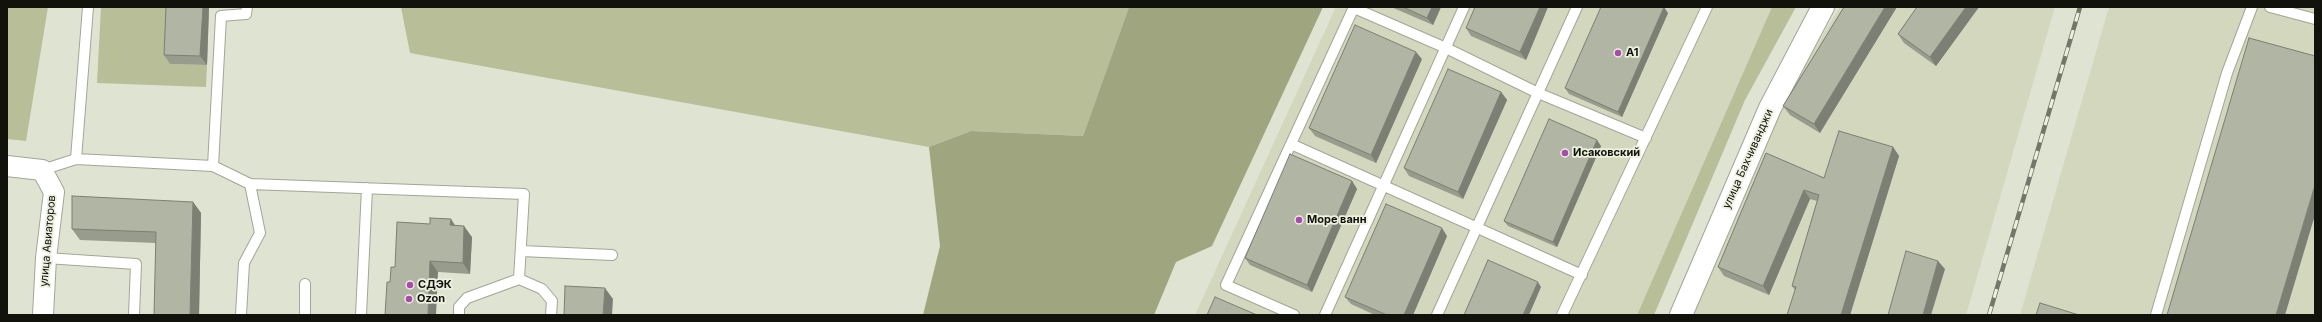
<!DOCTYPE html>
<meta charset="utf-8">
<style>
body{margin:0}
#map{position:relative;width:2322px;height:322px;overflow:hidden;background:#dfe3d1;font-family:Inter,sans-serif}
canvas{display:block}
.frame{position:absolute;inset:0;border:8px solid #11120c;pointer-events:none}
</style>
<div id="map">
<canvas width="2322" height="322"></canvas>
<div class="frame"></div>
</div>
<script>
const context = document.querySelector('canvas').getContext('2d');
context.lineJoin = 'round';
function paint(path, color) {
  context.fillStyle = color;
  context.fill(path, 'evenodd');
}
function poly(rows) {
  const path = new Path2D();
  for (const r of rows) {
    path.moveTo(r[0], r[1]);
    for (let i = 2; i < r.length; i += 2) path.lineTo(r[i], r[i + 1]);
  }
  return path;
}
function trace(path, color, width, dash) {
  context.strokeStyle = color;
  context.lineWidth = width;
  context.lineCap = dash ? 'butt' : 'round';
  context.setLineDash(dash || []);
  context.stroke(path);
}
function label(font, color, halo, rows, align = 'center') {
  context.font = font + ' Inter,sans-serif';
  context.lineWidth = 3.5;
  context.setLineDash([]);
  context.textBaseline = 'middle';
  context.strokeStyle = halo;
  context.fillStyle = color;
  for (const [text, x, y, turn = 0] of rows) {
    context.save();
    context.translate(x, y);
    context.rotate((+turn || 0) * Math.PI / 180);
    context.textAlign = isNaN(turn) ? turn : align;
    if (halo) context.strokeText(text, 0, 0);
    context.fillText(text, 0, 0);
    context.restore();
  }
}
paint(poly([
 [1336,7,1772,7,1637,315,1195,315],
 [1840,7,2055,7,1966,315,1689,315,1766,126],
 [2109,7,2315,7,2315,315,2020,315]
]), '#d2d7be');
paint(poly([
 [7,7,48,7,26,141,7,139],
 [101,7,173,8,170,64,207,65,206,87,97,83],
 [401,7,1129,7,1083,136,971,131,929,147,410,53],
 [1772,7,1796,7,1745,100,1654,315,1637,315]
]), '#b7be98');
paint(poly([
 [1129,7,1323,7,1212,246,1176,262,1154,315,923,315,940,246,929,147,971,131,1083,136]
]), '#9fa67f');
const lane = poly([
 [2270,7,2315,19],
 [1354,8,1446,48,1538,93,1646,138],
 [1291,144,1582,275],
 [76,159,88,7],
 [213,166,221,16,246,14,247,7],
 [42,170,76,159,213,166,250,184,260,233,244,263,241,315],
 [250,184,524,194,519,279,542,289,552,301,551,315],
 [521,251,612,255],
 [46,258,136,264,134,315],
 [305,284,305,315],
 [361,315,367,188],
 [459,315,459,307,467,298,519,279],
 [1294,315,1226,285,1354,7],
 [1325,315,1464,7],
 [1437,315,1577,7],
 [1562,315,1707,7],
 [2156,315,2227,73,2252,7]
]);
const street = poly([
 [7,166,42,170,54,192,46,258,43,315]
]);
const secondary = poly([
 [1681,315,1770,108,1823,7]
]);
trace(lane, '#a3a695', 12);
trace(street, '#a3a695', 22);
trace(secondary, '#a3a695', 24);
trace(lane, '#fff', 10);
trace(street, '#fff', 20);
trace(secondary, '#fff', 22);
const rail = poly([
 [1989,315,2080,7]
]);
trace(rail, '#74766a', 4.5);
trace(rail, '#edf0de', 3, [9]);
paint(poly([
 [156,7,209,7,207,65,170,64,164,55,166,7],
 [1391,7,1441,7,1433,25],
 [1548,7,1526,60,1471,36,1466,28],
 [1844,7,1820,133,1790,115,1783,106],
 [1917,7,1979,7,1936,66,1904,43,1898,34],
 [1668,13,1622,117,1569,94,1565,88],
 [1422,59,1376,163,1315,136,1309,128],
 [1501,92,1507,100,1463,199,1409,176,1404,168],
 [1601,146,1557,247,1508,226,1504,221],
 [1893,147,1899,156,1850,315,1787,315,1795,290,1792,286,1817,201,1810,199,1769,295,1724,276,1718,267,1766,153,1824,178],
 [1352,181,1357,189,1312,292,1250,265,1245,258],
 [193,202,201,213,199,315,154,315,156,243,80,240,72,229],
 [455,225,472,237,470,274,438,272,390,282,395,267],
 [1447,236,1413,315,1375,315,1351,304,1345,297]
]), '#989c8d');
paint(poly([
 [203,7,209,7,207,65,200,56],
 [1432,7,1441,7,1433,25,1427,18],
 [1540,7,1548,7,1526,60,1520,52],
 [1664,7,1668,13,1622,117,1618,112],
 [1885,7,1897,7,1820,133,1814,124],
 [1966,7,1979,7,1936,66,1930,57],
 [1416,52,1422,59,1376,163,1371,155],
 [1501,92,1507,100,1463,199,1458,192],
 [1597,140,1601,146,1557,247,1553,242],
 [1893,147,1899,156,1850,315,1841,315],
 [1352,181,1357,189,1312,292,1307,285],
 [2315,185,2315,215,2285,315,2276,315],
 [1804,190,1810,199,1769,295,1763,286],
 [193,202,201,213,199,315,190,315],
 [451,219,458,230,450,225],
 [464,226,472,237,470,274,463,263],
 [1442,228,1447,236,1413,315,1404,315],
 [430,261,438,272,436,315,428,315],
 [1938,261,1945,269,1931,315,1923,315],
 [1538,282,1541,287,1529,315,1523,315],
 [605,288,613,299,612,315,603,315]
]), '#7c7f73');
const building = poly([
 [166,7,203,7,200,56,164,55,166,7],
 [1403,7,1432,7,1427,18,1403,7],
 [1475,7,1540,7,1520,52,1466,28,1475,7],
 [1601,7,1664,7,1618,112,1565,88,1601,7],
 [1844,7,1885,7,1814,124,1783,106,1844,7],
 [1917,7,1966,7,1930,57,1898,34,1917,7],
 [1355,25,1416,52,1371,155,1309,128,1355,25],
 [2249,38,2315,56,2315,185,2276,315,2167,315,2249,38],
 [1448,69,1501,92,1458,192,1404,168,1448,69],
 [1549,119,1597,140,1553,242,1504,221,1549,119],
 [1839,131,1893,147,1841,315,1787,315,1796,287,1792,286,1819,195,1804,190,1763,286,1718,267,1766,153,1824,178,1839,131],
 [1290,154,1352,181,1307,285,1245,258,1290,154],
 [72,196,193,202,190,315,154,315,156,232,72,229,72,196],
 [1386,204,1442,228,1404,315,1387,315,1345,297,1386,204],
 [430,218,451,219,450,225,464,226,463,263,430,261,428,315,385,315,387,282,390,282,391,267,395,267,397,222,430,224,430,218],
 [1906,251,1938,261,1923,315,1888,315,1906,251],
 [1488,260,1538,282,1523,315,1464,315,1488,260],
 [565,286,605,288,603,315,564,315,565,286],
 [1215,297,1257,315,1207,315,1215,297],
 [2040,303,2079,315,2036,315,2040,303]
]);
paint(building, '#b1b5a4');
trace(building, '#7c7f73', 1);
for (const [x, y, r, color] of [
 [1618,53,4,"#ac49af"],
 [1565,153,4,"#ac49af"],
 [1299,220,4,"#ac49af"],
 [410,285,4,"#ac49af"],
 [409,299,4,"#ac49af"]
]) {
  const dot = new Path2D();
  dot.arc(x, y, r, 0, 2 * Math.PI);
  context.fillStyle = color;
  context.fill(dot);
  trace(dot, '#edf0de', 1.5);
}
label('bold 11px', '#11120c', '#edf0de', [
 ["A1",1626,53],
 ["Исаковский",1573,153],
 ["Море ванн",1307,220],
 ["СДЭК",418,285],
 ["Ozon",417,299]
], 'left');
label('11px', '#11120c', '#edf0de', [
 ["улица Бахчиванджи",1748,159,-66],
 ["улица Авиаторов",48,241,-85]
]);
</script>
